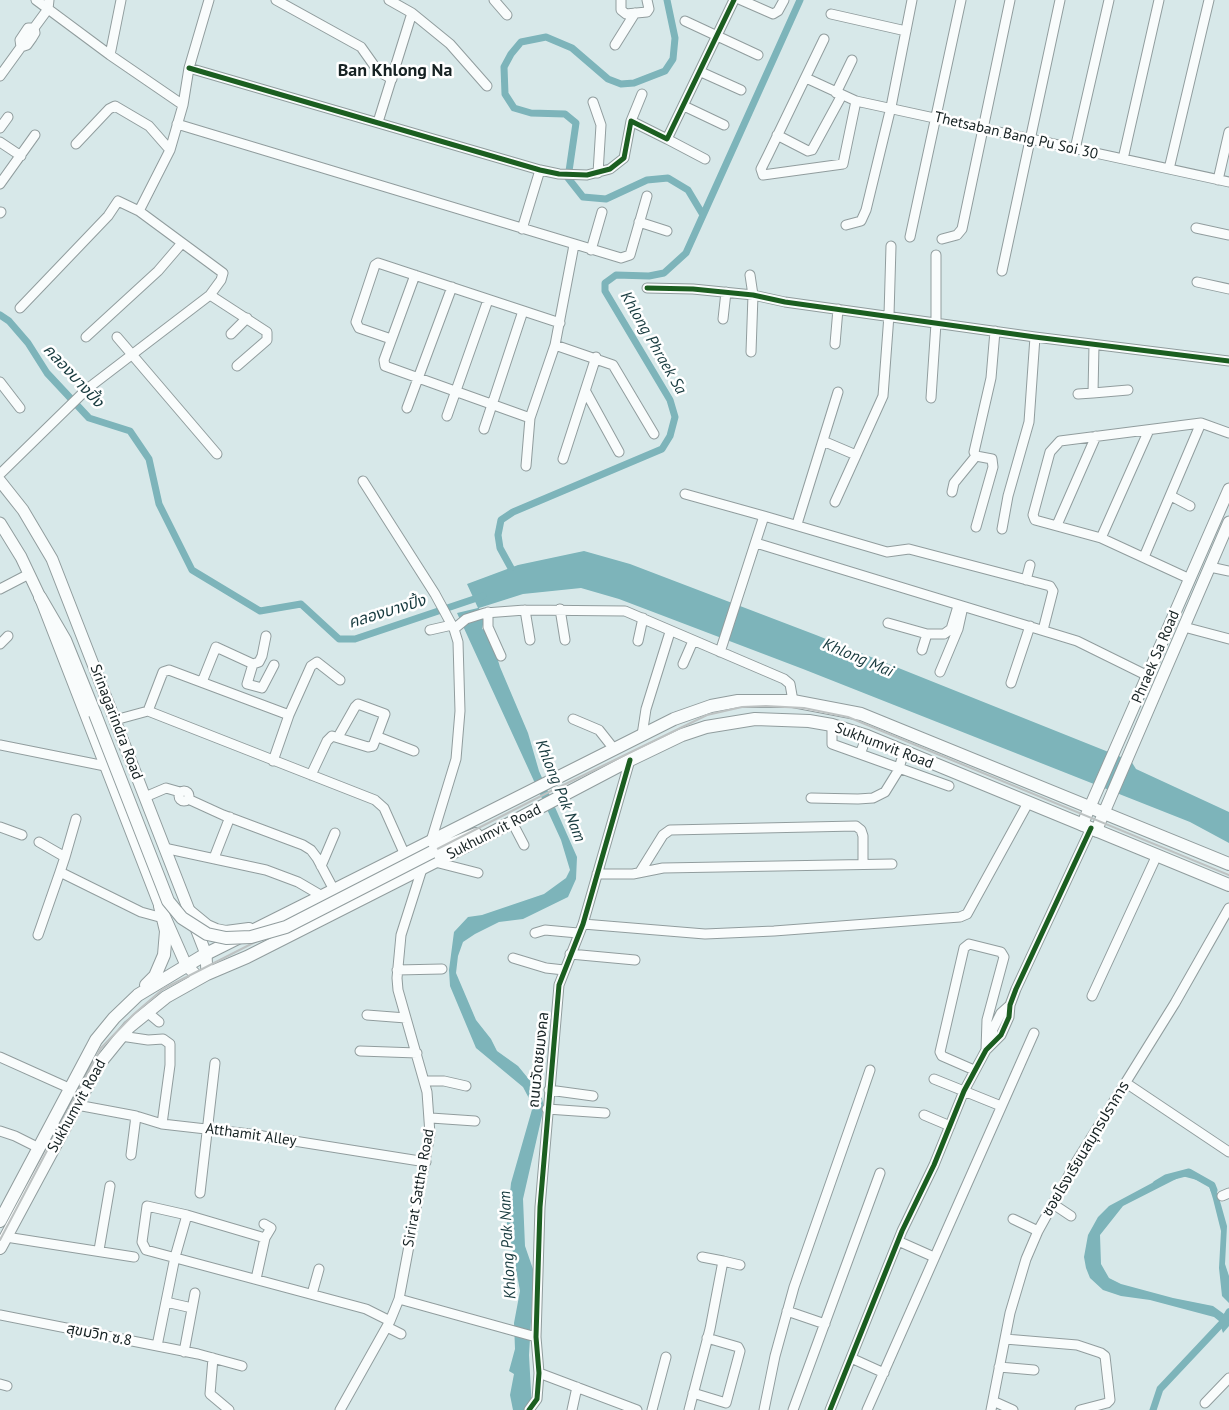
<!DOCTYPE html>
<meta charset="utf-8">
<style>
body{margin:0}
canvas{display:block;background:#d7e8e9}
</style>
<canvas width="1229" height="1410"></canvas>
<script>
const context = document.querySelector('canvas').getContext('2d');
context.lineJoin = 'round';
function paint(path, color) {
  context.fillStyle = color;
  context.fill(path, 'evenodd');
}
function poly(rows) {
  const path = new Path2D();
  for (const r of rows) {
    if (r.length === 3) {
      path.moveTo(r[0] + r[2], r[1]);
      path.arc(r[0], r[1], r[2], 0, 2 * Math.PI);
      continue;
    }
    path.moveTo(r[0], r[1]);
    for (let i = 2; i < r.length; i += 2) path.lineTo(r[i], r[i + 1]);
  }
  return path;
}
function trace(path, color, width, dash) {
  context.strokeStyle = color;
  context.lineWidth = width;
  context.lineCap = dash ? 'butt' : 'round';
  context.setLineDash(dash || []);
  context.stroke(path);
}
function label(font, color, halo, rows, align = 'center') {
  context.font = font + ' "PT Sans","Noto Sans Thai",sans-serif';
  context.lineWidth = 5;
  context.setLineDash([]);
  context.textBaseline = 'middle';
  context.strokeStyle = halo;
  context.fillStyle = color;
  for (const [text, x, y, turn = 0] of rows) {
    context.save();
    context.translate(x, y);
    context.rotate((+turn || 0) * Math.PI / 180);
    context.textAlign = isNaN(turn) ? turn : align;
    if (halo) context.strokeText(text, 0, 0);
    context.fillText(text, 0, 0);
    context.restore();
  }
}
paint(poly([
 [584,551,630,564,816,635,1131,761,1136,769,1229,812,1229,843,1190,822,803,669,619,599,581,588,523,594,479,608,484,620,482,629,489,631,500,667,528,733,539,771,577,857,576,879,568,897,523,919,499,922,475,934,463,942,458,956,456,973,476,1020,491,1039,497,1051,518,1066,541,1094,544,1107,523,1199,525,1246,534,1272,529,1355,532,1410,513,1410,510,1395,514,1374,509,1371,515,1349,514,1323,520,1291,511,1242,506,1234,511,1183,533,1106,523,1087,476,1048,450,986,449,970,454,932,468,917,482,915,544,894,566,878,570,870,561,840,457,613,478,608,467,584,518,565],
 [1191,1173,1212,1185,1218,1194,1227,1226,1225,1264,1229,1276,1229,1303,1222,1296,1219,1268,1221,1231,1213,1199,1209,1186,1197,1180,1182,1176,1123,1206,1100,1235,1101,1264,1109,1278,1121,1284,1173,1298,1213,1306,1224,1314,1229,1308,1229,1326,1223,1333,1219,1321,1214,1317,1150,1300,1121,1296,1103,1290,1090,1278,1086,1268,1084,1257,1088,1235,1098,1217,1109,1206,1152,1183]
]), '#7db4ba');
trace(poly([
 [667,0,675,38,673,59,665,71,634,83,621,84,608,79,572,48,546,37,521,42,511,54,504,67,505,94,514,108,531,113,565,114,576,123,568,178,583,197,606,199,647,180,668,178,688,190,703,215],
 [0,315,9,321,28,343,47,373,89,418,130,431,149,459,159,504,192,570,260,611,301,604,339,639,355,639,483,596],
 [511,568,500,548,498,535,501,520,513,512,662,449,670,436,675,417,670,400,605,291,605,283,616,275,649,276,664,273,686,253,800,0],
 [1156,1184,1166,1178,1189,1172,1212,1185,1214,1190],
 [1153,1410,1160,1389,1224,1321,1229,1312]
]), '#7db4ba', 7);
const minor = poly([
 [36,0,110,55,183,105],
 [276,0,361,47,378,71,392,79],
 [494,0,507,15],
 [621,0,621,10,626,14,647,12,649,9,647,0],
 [741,0,773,14,778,11,784,0],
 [412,13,450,44,487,86],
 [831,14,906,31],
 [685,21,758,55],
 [824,39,768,155,761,169,763,175,843,164,856,101],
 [615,45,635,13],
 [21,47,20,40,28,28,34,28],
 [110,55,121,0],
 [189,68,540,170,559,174,587,175,610,169,624,158,631,121,667,139,734,0],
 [701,72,741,90],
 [0,76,21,47,27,45,32,38,35,33,34,28,48,9,49,0],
 [806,78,856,101,1229,182],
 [836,93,852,60],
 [593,102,601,125,598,173],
 [684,106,724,125],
 [631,121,642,94],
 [378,122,412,13,389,0],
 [177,124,621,258,630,255,647,196],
 [0,128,8,117],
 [777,135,808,151,812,150,842,95],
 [667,139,705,159],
 [0,142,21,156],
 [76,144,109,109,115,106,149,126,170,150],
 [1075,149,1109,0],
 [1123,159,1159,0],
 [1169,169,1209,0],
 [1218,180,1229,132],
 [0,184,35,135],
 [139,211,170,150,183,105,189,68,209,0],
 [0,213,1,212],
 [639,222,667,231],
 [846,225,861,221,866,210,891,107,912,0],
 [1196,228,1229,235],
 [522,229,540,170],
 [910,237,961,0],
 [942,239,957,235,962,229,1010,0],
 [591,250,602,212],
 [1002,271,1060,0],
 [415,275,384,360,385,366,530,418],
 [750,275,753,295,751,352],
 [1197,282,1229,289],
 [647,288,693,289,753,295,785,302,1035,337,1229,361],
 [210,295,267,332,267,340,237,366],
 [723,319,726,292],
 [231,334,247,318],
 [86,337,158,271,182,243],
 [117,337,217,454],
 [391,339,359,328,356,322,375,265,378,263,560,323],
 [835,344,838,309],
 [555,345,613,365,654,434],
 [1094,345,1093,393,1128,390],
 [0,382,20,408],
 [586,392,619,452],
 [1078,394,1093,393],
 [931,398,936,323,936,255],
 [407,408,452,287],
 [447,416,488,300],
 [484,429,523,311],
 [823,441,856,455],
 [563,459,596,357],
 [526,466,530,418,555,345,574,245],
 [0,474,87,389,210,295,221,280,223,273,139,211,118,201,108,216,20,308],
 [363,481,435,594,454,629,458,642,460,711,456,759,431,841],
 [952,492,954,483,976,456],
 [685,494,764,516],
 [1171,496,1190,506],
 [835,502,883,396,889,315,891,246],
 [797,524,838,392],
 [1057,525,1096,436],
 [976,527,993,467,992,459,976,456,974,452,991,378,995,331],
 [1002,529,1008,496,1029,422,1035,337],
 [1101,538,1149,430],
 [756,543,1077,641,1148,676],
 [1144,557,1201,423],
 [1210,567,1229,571],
 [1190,579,1101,538,1035,520,1033,515,1050,452,1060,441,1201,423,1229,433],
 [1026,580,1030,565],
 [0,589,29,574],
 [560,609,565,640],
 [525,610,530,640],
 [488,612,488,627,501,656],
 [888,623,927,634,944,634,951,629,958,606],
 [1184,627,1229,639],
 [454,629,466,619,485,613,525,610,625,611,784,679,790,684,793,701],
 [430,630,452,625],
 [638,641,643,618],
 [0,644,8,636],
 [922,650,927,634],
 [720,652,764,516,887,552,909,549,1050,586,1053,591,1043,630],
 [253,664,247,684,262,688,274,665],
 [683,664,693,641],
 [940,672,958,629,962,611],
 [202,682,216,647,253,664,259,662,262,656,266,636],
 [1011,683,1030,626],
 [148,711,163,672,169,670,289,715],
 [573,719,599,730,614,749],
 [115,720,148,711,375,800,384,808,405,855],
 [832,725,832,744,860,754],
 [642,735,646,709,670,632],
 [867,736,860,754,949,786],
 [378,737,414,751],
 [0,745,105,766],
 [273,761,289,715,311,666,317,662,340,680],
 [311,775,327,741,332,736,368,747,373,746,385,714,358,704,355,707,338,737],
 [184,796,5],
 [145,797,166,788,180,792],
 [811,798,858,799,873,798,885,792,898,771,904,752],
 [188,799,223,815,303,845,311,850,317,858,334,890],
 [512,822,524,845],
 [0,827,22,835],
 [39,842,65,857,60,872],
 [164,848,266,870,298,882,322,896],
 [65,857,76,819],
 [214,858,230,817],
 [435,862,478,873],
 [321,866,335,833],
 [640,872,663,835,670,830,856,826,861,830,863,836,863,864],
 [597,874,633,874,663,868,892,864],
 [583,924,705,934,774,931,960,917,967,914,1028,803],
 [535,933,545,930,578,933],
 [38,935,60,872,141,912,163,918],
 [570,954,635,960],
 [513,958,546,968,564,970],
 [397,970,442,969],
 [1092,996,1157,855],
 [147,1012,159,1022],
 [367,1015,406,1018],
 [121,1036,148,1040,163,1039,170,1044,170,1065,162,1124],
 [991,1042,993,1029,1001,1013,1010,1005],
 [360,1051,417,1053],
 [0,1057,69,1088],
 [974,1070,942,1056,940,1052,964,948,969,944,1001,952,1004,957,987,1020,986,1050],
 [934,1079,1001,1106],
 [424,1081,444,1081,466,1086],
 [1126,1083,1229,1152],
 [549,1090,593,1096],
 [77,1105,136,1116,162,1124,250,1134,426,1162],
 [547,1109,605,1113],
 [924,1115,950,1126],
 [431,1118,475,1121],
 [0,1131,15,1136,39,1148],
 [131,1155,136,1116],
 [200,1193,215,1063],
 [1222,1196,1229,1193],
 [1053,1204,1071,1216],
 [1013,1219,1038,1231],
 [264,1224,271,1228,265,1238],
 [6,1237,134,1257],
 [898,1241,934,1257],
 [99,1250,110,1186],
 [723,1261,740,1265],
 [256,1279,265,1238,187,1215,147,1206,142,1242,146,1250,366,1309,390,1321],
 [312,1294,319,1269],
 [399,1299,536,1337],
 [166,1302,192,1308],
 [787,1311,825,1324],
 [0,1315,198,1354,242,1366],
 [387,1327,401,1334],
 [1005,1339,1077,1345,1101,1353,1105,1356,1110,1400,1107,1403,1080,1410],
 [157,1346,175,1257,187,1215],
 [184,1352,195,1293],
 [213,1358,210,1394,229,1410],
 [851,1358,884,1373],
 [999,1367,1034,1370],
 [539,1373,637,1410],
 [0,1384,7,1386],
 [693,1393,726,1403,740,1351,738,1347,707,1338],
 [993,1401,1013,1410],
 [1205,1403,1229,1378],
 [340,1410,390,1321,399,1299,430,1134,427,1092,398,990,397,978,401,935,422,869],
 [529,1410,537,1399,539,1373,536,1337,540,1207,559,985,583,924,630,760],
 [572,1410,577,1387],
 [652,1410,666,1357],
 [689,1410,710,1329,723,1261,702,1257],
 [764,1410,775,1356,794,1287,870,1070],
 [793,1410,880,1173],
 [830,1410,902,1231,934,1165,964,1091,986,1050,1001,1035,1009,1017,1010,1005,1016,989,1091,828],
 [867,1410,1034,1033],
 [991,1410,1010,1313,1026,1259,1038,1231,1075,1164,1175,1003,1229,908]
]);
const major = poly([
 [0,481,23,510,52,559,206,954,207,974],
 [0,523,21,557,40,597,160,906,186,965,199,978],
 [1082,825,1229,489],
 [1096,831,1229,522]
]);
const highway = poly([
 [40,597,65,640,95,714],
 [432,852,476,834],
 [190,912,207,926,216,930,226,932,249,929],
 [146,985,155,976,164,955,166,931,160,906],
 [0,1221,96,1040,114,1018,138,995,206,954,322,896,674,719,711,706,738,701,793,701,861,714,1229,864],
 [0,1248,99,1064,129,1027,166,997,207,974,247,957,476,841,630,760,682,735,706,727,755,719,809,721,832,725,867,736,1229,885]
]);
trace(minor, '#919d9e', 11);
trace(major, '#919d9e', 13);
trace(highway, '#919d9e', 14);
trace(minor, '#f9fcfc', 9);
trace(major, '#f9fcfc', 11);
trace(highway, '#f9fcfc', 12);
trace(poly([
 [0,1240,101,1048,134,1014,163,989,547,793,707,715,742,707,766,706,804,708,848,717,1229,875]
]), '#bdc2c2', 2);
const highwayBridge = poly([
 [95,714,168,901,182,918,207,934,226,938,251,937,286,927,432,852]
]);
trace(highwayBridge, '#919d9e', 14, []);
trace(highwayBridge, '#f9fcfc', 12);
trace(poly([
 [189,68,540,170,559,174,587,175,610,169,624,158,631,121,667,139,734,0],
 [647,288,693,289,753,295,785,302,1035,337,1229,361],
 [529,1410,537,1399,539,1373,536,1337,540,1207,559,985,583,924,630,760],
 [830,1410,902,1231,934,1165,964,1091,986,1050,1001,1035,1009,1017,1010,1005,1016,989,1091,828]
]), '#1b5e20', 5);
label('15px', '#162223', '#fff', [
 ["Thetsaban Bang Pu Soi 30",1016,136,13],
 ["Phraek Sa Road",1156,657,-67],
 ["Srinagarindra Road",116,722,69],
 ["Sukhumvit Road",884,746,21],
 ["Sukhumvit Road",494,832,-27],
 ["ถนนวัดชยมงคล",539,1060,-84],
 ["Sukhumvit Road",77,1106,-61],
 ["Atthamit Alley",251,1135,8],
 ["ซอยโรงเรียนสมุทรปราการ",1086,1149,-59],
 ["Sirirat Sattha Road",419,1188,-80],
 ["สุขมวิท ซ.8",99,1335,11]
]);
label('italic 16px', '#173a3e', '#fff', [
 ["Khlong Phraek Sa",653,343,60],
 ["คลองบางปิ้ง",73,376,47],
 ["คลองบางปิ้ง",387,612,-17],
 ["Khlong Mai",858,658,23],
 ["Khlong Pak Nam",560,791,68],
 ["Khlong Pak Nam",508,1245,-93]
]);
label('bold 18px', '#162223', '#fff', [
 ["Ban Khlong Na",395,71]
]);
</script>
